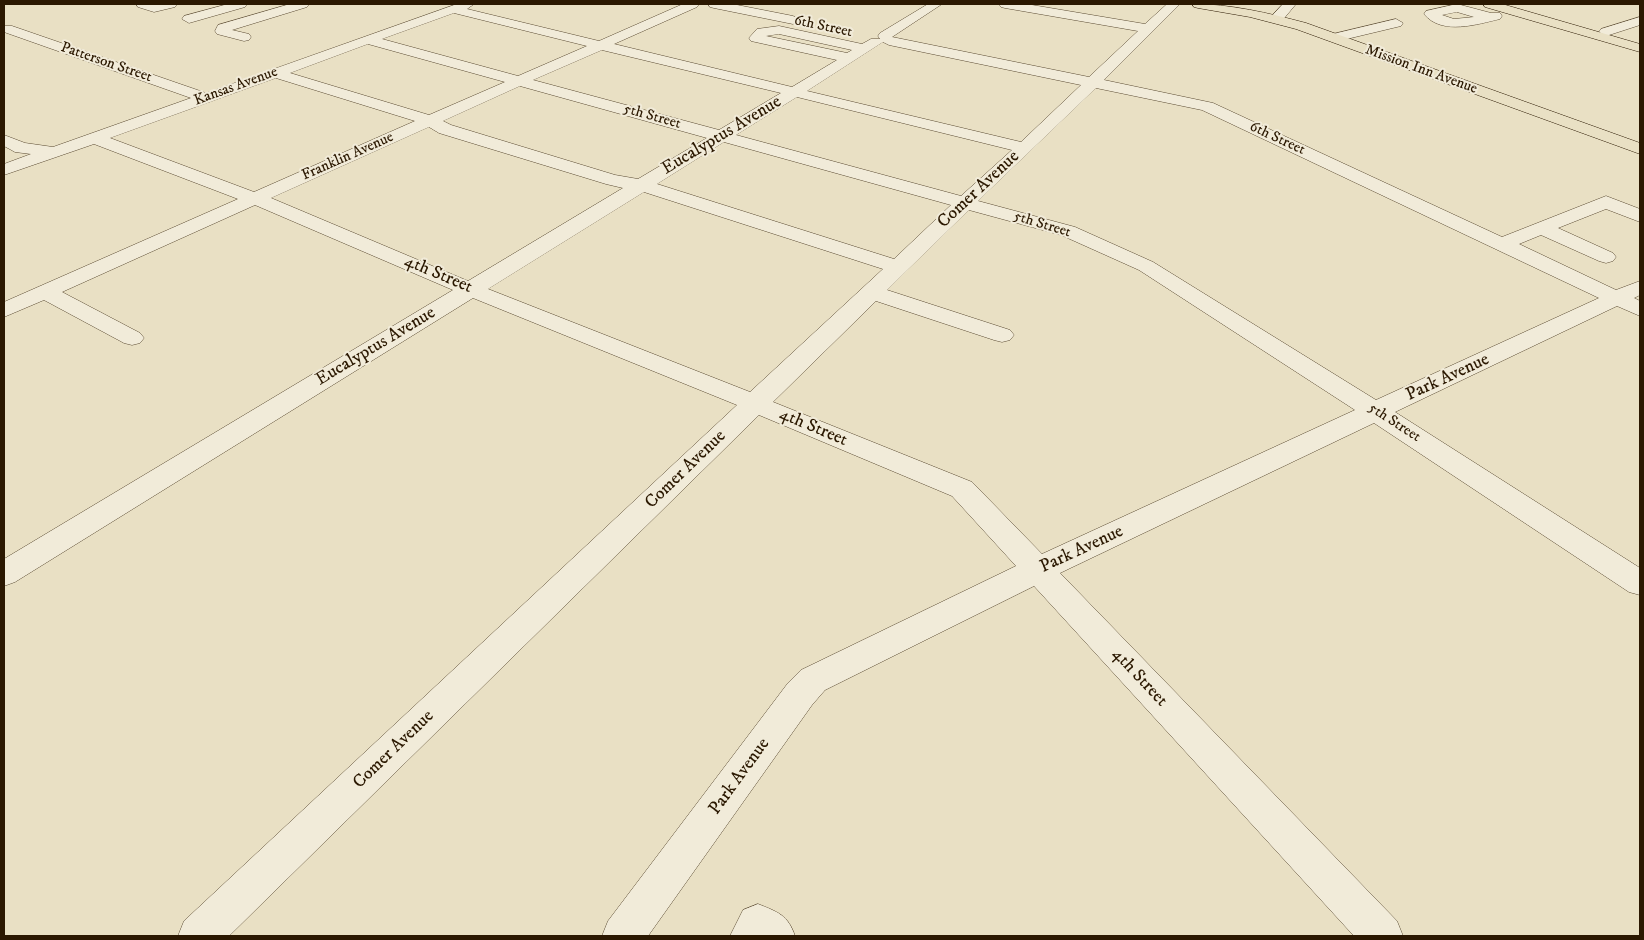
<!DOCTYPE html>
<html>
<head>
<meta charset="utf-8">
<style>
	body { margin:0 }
	#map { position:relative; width:1644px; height:940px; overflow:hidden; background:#e9e0c4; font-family:"IM FELL DW Pica",serif }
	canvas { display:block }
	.frame { position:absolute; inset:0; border:5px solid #2b1801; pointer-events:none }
</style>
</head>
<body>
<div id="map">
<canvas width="1644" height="940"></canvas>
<div class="frame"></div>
</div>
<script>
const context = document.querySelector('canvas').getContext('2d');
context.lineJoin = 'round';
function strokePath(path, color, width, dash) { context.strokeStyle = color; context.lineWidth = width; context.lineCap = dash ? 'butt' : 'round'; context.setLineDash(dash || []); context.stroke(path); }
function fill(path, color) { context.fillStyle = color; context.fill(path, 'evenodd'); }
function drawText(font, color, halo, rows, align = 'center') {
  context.font = font + ' "IM FELL DW Pica",serif'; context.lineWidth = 4; context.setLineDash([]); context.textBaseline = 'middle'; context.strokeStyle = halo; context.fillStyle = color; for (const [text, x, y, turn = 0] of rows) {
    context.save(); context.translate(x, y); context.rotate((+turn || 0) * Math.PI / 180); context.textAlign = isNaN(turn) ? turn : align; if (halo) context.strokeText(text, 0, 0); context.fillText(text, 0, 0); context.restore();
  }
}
const minor = new Path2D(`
	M136,4h41l-2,3 -21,5 -16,-5z
	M228,4h19l-2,3 -56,16 -7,-4 2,-3z
	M290,4h19l-2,3 -75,23 17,4 2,3 -2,3 -5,1 -27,-7 -2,-3 3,-6z
	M457,4h17l-7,5 132,32 84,-37h16l-2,3 -83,37 178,43 45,-27 -86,-19 -2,-3 8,-9 22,-3 83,18 9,-5h9l-2,-3 2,-3 48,-29h14l-50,33 197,40 49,-46 -133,-23 -4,-1 -2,-3h27l119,20 22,-20h13l-76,76 109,23 289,134 104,-41 34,13v13l-34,-13 -48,19 55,25 3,4 -3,4 -7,2 -7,-2 -58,-26 -22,9 97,46 24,-9v14l-6,3 6,3v15l-23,-10 -222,106 245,156v27l-11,-3 -255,-169 -314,150 337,348 6,15h-49l-320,-350 -209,104 -13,15 -164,231h-46l6,-15 180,-238 13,-13 215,-104 -64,-70 -193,-81 -530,521h-51l6,-15 553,-516 -264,-107 -458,284 -11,4v-27l449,-269 -198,-85 -193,87 78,41 4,5 -4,5 -8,2 -8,-2 -80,-43 -40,17v-15l234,-103 -144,-55 -90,31v-11l27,-10 -16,-2 -11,-6v-11l21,8 28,4 138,-49 -187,-66v-6h8l194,67zM454,13l133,33 -69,30 -136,-37zM779,34l73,16 -5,3 -81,-17zM883,42l6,3 192,40 -60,57 -214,-51zM368,44l137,38 -76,33 -139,-42zM602,50l179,43 -62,37 -186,-50zM276,78l139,43 -161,71 -144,-54zM520,86l187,52 -69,41 -23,-4 -164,-50 -8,-4zM1096,88l106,22 397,188 -223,102 -223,-138 -78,-35 -97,-26zM797,97l215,53 -51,46 -225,-61zM429,127l10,6 167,51 17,4 -155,93 -197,-83zM724,142l227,63 -57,54 -237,-75zM644,192l239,77 -133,123 -262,-103zM969,210l92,25 78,35 216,140 -313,144 -70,-72 -199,-80 103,-101 118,39 8,2 8,-2 4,-5 -4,-5 -123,-40z
	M708,4h24l61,12 7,4 -7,4 -79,-16 -4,-1z
	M1283,4h13l-15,18h-10l-2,-3z
	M1457,4l34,9h9l2,3 -2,3c-22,5 -58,17 -76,-5l2,-3zM1457,12l17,5 -20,2 -12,-4z
	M1640,17v8l-34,11 -7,-4 2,-3z
	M1396,19l7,4 -2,3 -67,16 -7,-4 2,-3z
	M758,904c20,8 30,11 37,32h-65l13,-26z`);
const major = new Path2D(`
	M1192,4c39,0 76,9 114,19l334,120v11l-344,-125 -46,-12 -52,-9 -4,-1z
	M1483,4h19l138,40v8l-155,-45z`);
strokePath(minor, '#5a4a32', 1);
strokePath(major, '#2b1801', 1);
fill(minor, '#f1ebd9');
fill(major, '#e9e0c4');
drawText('15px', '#2b1801', '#f1ebd9', [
	["6th Street",823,27,12],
	["Patterson Street",106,63,19],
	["Mission Inn Avenue",1421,70,20],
	["Kansas Avenue",236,87,-20],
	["5th Street",652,117,16],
	["6th Street",1277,139,25],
	["Franklin Avenue",348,157,-24],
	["5th Street",1042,225,17],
	["5th Street",1394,423,33]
]);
drawText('18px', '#2b1801', '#f1ebd9', [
	["Eucalyptus Avenue",722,136,-31],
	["Comer Avenue",979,190,-43],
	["4th Street",438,275,23],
	["Eucalyptus Avenue",376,347,-31],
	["Park Avenue",1448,378,-25],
	["4th Street",813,428,23],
	["Comer Avenue",686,470,-44],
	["Park Avenue",1082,550,-25],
	["4th Street",1139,678,47],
	["Comer Avenue",394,750,-44],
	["Park Avenue",740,777,-54]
]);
</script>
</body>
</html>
